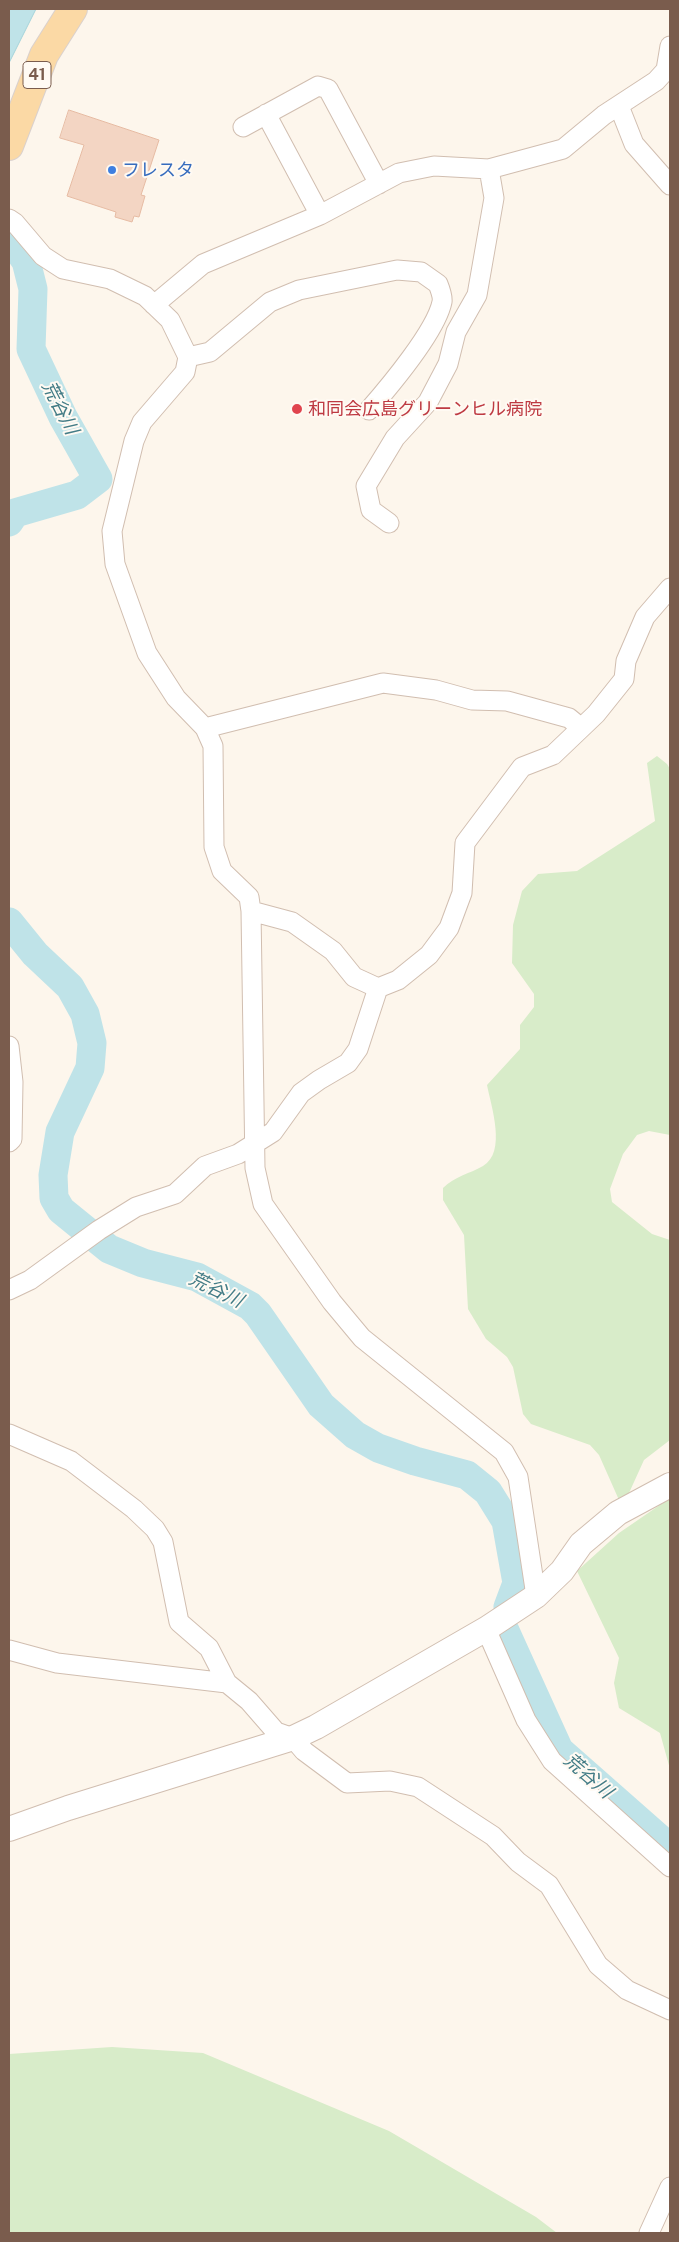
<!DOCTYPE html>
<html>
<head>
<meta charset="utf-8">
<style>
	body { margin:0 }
	#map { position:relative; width:679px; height:2242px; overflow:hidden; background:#fdf6ec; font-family:"Public Sans",sans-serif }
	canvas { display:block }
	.frame { position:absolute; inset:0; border:10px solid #7a5c4d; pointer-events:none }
</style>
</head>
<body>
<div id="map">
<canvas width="679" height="2242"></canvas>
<div class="frame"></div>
</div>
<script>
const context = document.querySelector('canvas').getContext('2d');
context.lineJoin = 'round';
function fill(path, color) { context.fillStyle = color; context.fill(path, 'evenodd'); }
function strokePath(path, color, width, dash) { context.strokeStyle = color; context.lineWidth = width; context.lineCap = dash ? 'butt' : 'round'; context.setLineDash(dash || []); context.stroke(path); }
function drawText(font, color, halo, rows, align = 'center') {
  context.font = font + ' "Public Sans","Noto Sans JP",sans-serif'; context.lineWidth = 4; context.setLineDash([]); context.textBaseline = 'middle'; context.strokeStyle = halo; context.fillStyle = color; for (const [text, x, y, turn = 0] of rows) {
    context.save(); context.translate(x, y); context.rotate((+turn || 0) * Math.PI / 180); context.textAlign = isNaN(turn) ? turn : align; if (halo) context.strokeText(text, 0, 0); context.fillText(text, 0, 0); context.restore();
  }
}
fill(new Path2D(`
	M657,756l10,8 3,5v366l-21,-4 -12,4 -14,19 -13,35 2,13 40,32 18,6v200l-26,20 -15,33 -10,7 -20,-45 -9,-10 -59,-21 -8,-10 -10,-47 -6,-10 -21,-18 -18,-30 -4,-74 -21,-35v-12c12,-12 26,-14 40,-22 24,-14 8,-60 4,-81l33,-36v-24l14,-18v-13l-22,-31 1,-38 9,-34 16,-17 39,-3 78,-50 -8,-58z
	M670,1498v271l-10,-36 -41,-25 -5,-25 5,-25 -42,-87 42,-38z
	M112,2047l91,6 186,78 147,86 21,16h-548v-179z`), '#d8ecc9');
const water = new Path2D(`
	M9,9h27l-27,54z`);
fill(water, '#bfe3e8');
strokePath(water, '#a5d3da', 1);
strokePath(new Path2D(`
	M9,237l17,24 7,28 -2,60 32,68 35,62 -21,16 -62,18 -6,9
	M9,922l26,32 35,33 15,27 7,29 -2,25 -30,64 -7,43 1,23 7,12 48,39 34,14 54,14 53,29 8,8 63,91 34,30 23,13 37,13 52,14 21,17 18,29 11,62 -9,24
	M505,1631l54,119 111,98`), '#bfe3e8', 29);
const building = new Path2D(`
	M69,110l90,30 -18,55 4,1 -6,21 -5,-1 -2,6 -17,-5 1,-5 -49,-16 17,-51 -24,-7z`);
fill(building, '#f3d5c3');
strokePath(building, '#e6bba3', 1);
const minor = new Path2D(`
	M619,106l15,38 36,41
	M266,114l54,101
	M243,127l75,-41 10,3 51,95
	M9,219l6,4 28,33 20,13 47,10 35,17 25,24 18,37 -3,15 -43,50 -8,19 -22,90 3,33 32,89 29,45 29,30 8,18 1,101 8,24 27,26 2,14 4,257 8,36 69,98 30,36 142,114 14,25 18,119
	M154,305l49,-41 117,-49 79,-42 35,-7 55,3 74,-20 41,-34 52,-34 10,-11 4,-24
	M188,357l22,-5 60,-50 29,-12 98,-20 24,2 17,12c2,5 5,13 4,18 -6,29 -53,85 -73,108
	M389,523l-18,-13 -5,-24 29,-48 33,-36 20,-38 8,-32 21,-37 17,-97 -5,-29
	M205,728l178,-45 53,7 36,10 35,1 62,17 11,9
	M251,911l41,11 41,29 21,26 24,11
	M9,1046l4,36 -1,57 -3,3
	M9,1290l21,-10 69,-50 37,-23 39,-13 30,-28 33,-12 35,-22 28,-39 18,-13 29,-17 10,-14 20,-61 20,-8 31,-25 20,-27 13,-35 3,-50 57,-76 31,-12 43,-41 28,-35 2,-18 19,-44 25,-29
	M9,1434l62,27 63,48 21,20 8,13 16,80 30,26 18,35
	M486,1629l40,91 26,41 118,106
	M9,1650l48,13 170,20 22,18 27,31 17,6 11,13 43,32 43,-2 28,6 75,49 25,26 31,23 49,80 29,25 43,20
	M649,2233l21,-46`);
const tertiary = new Path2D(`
	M9,1829l59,-21 225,-70 23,-11 170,-98 50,-33 26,-25 19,-27 37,-31 52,-28`);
const primary = new Path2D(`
	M9,146l35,-91 29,-46`);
strokePath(minor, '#d1beb0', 21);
strokePath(tertiary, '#d1beb0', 26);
strokePath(primary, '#dad1cd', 30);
strokePath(minor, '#fff', 19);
strokePath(tertiary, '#fff', 24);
strokePath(primary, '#fbd9a5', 28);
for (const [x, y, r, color] of [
	[112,170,5,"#3f7fe0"],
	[297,409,6,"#e0444e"]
]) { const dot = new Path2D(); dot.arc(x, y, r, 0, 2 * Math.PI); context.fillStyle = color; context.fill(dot); strokePath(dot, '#fffaf3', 2); }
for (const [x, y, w] of [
	[37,75,28]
]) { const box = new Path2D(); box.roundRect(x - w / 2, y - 13.5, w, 27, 4); context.fillStyle = '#fffaf3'; context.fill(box); strokePath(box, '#7a5c4d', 1); }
drawText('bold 16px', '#7a5c4d', null, [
	["41",37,75]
]);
drawText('18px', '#366cbe', '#fffaf3', [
	["フレスタ",122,170]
], 'left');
drawText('18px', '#be3a42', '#fffaf3', [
	["和同会広島グリーンヒル病院",308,409]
], 'left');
drawText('italic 19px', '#437c86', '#fffaf3', [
	["荒谷川",60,408,63],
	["荒谷川",216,1290,26],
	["荒谷川",588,1776,41]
]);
</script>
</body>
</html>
